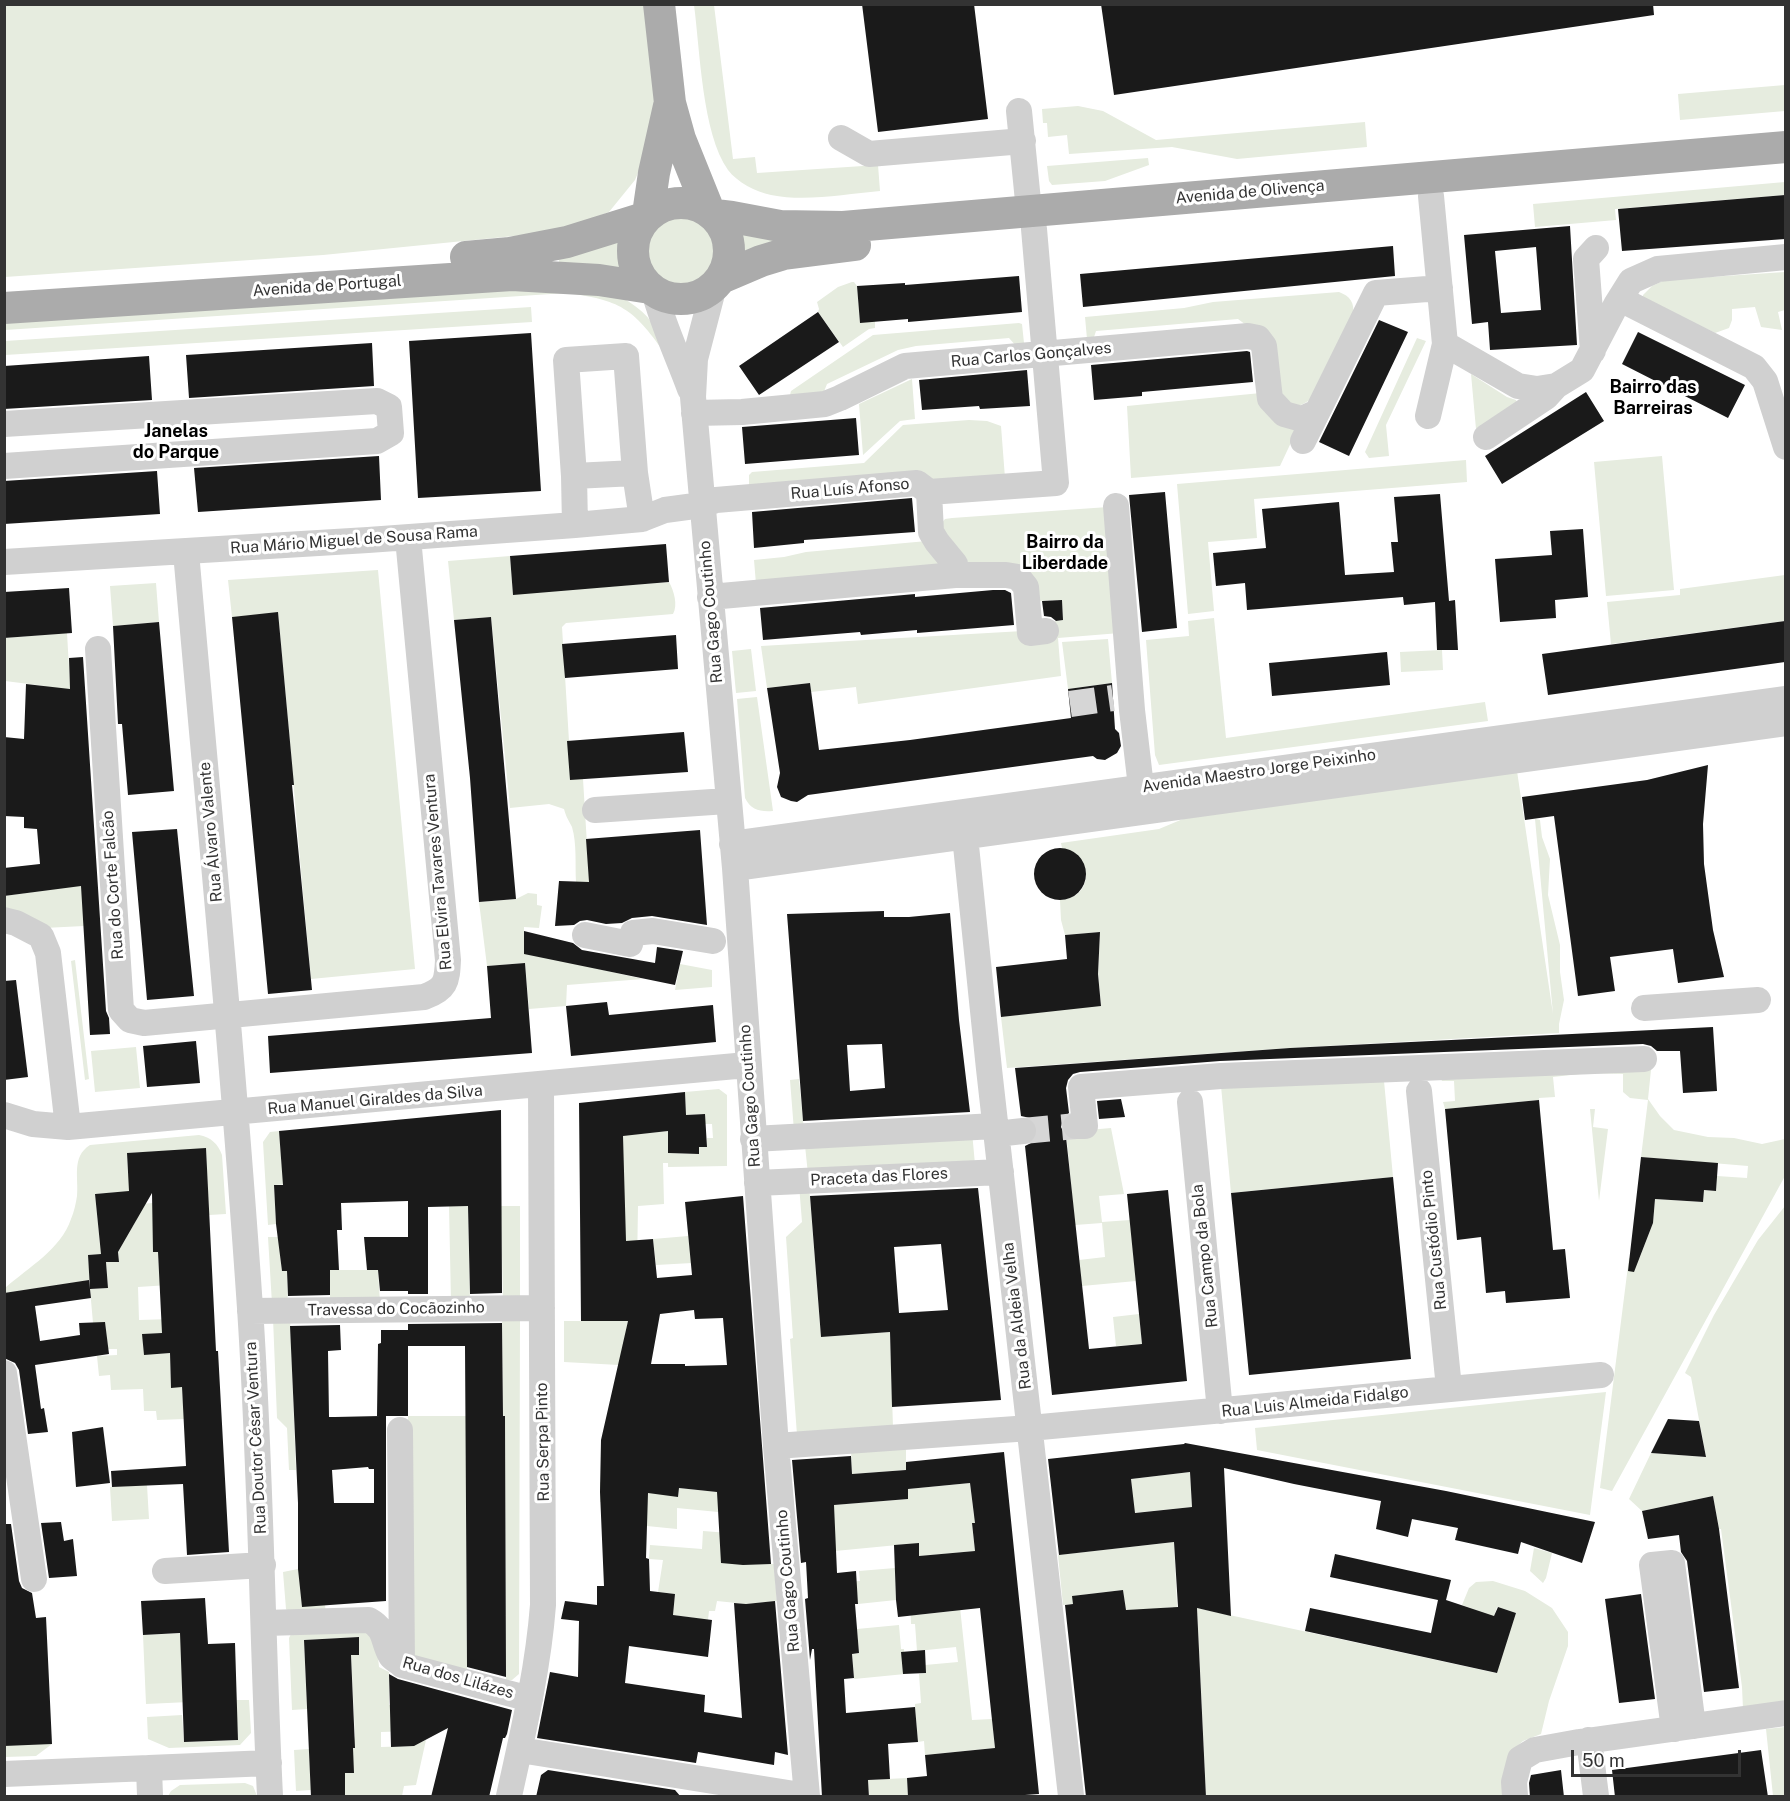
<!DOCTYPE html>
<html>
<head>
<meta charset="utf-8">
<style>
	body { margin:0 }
	#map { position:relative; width:1790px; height:1801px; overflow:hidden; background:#fff; font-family:"Public Sans",sans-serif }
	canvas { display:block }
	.frame { position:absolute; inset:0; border:6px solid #333; pointer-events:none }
	.scale { position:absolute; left:1571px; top:1750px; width:170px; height:27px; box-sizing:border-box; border:3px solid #333; border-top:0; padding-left:8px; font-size:18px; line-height:21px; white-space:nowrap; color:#333; -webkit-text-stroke:4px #fff; paint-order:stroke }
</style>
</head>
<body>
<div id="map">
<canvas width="1790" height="1801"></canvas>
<div class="frame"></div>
<div class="scale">50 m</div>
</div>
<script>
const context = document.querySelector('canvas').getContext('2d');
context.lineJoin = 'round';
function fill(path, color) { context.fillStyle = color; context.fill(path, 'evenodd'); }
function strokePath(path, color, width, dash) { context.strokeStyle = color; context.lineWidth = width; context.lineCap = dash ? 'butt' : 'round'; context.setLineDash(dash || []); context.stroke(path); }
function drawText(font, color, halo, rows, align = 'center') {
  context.font = font + ' "Public Sans",sans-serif'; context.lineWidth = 6; context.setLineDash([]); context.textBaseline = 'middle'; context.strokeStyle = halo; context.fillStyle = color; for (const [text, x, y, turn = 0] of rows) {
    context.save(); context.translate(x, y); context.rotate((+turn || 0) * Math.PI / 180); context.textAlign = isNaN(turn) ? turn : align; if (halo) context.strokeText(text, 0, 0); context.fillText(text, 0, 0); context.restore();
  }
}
fill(new Path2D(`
	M4,5h641l11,106 -6,33 -15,36 -26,32 -36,14 -29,7 -221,22 -318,22z
	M694,5h20l19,154 22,-2 2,16 121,-8 2,26c-35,3 -74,11 -109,4 -15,-3 -34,-13 -43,-25 -26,-37 -28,-120 -34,-165z
	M1785,85v26l-105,9 -2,-26z
	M1078,106l25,5 53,29 209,-18 2,25 -130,12 -65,-12 -103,7 -2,-19 -19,2 -1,-14h-4l-1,-14z
	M1148,158l1,7 -44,16 -53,4 -3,-4 -2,-15z
	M1785,182v13l-170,14 1,11 -81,7 -2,-23z
	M642 252a36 36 0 1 1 72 0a36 36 0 1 1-72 0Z
	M742,231l32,8v7l-32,13 -5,-6 -2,-15z
	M618,241l4,25 -3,5 -59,-6 -2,-8z
	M1785,272v38l-7,2 4,18 -21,-3 -6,-20 -23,2v11l-3,8 -14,5 -72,-35v-3l9,-9 13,-6z
	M852,282h2l3,4 3,36 15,-1v7l-6,1 -26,18 -25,-35 1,-3 -2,-7 21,-15z
	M485,284l138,14c27,17 31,24 41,54 -31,-44 -44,-52 -98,-59l-561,37v-14z
	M1339,292c11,4 16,11 14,23l-40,82c-10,9 -16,11 -29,5l-38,-77 -8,-6 -142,12 -3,9 -6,-1 -2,-22 99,-9 29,-6z
	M531,307l1,15 -527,33v-14z
	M1019,323l3,1 2,19 -2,2 -6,1 -7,-8 -93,8 -18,4 -71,34 -4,10 -34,5 2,-8 82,-56z
	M1417,338l9,3 -40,84 3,31 -20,2 -4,-6z
	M1471,374l36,23 9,3 1,3 -41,26z
	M912,379l3,40 -15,2 -37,34 -4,-51z
	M1261,393l3,18 30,19 1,4 -15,32 -149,12 -4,-72z
	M969,420l18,1 14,5 4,52 -256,7v-10l3,-3 112,-9 39,-38z
	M1662,456l12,134 -68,6 -12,-134z
	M1466,460l1,22 -213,17 3,39 -49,4 6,69 -26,3 -11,-130z
	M1108,507l12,126 -62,5 3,38 -203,28 -2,-17 -45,5 -1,-9 -43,5 -6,-42 262,-15 1,10 33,-3 -2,-17 8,-1 -1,-20 -24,1 -30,-38 -41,1 -22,-24 -4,-16 4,-5 7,-1z
	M927,541l13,18 -2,7 -182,18 -2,-24 30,-3 22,-5z
	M510,556l3,38 156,-12c5,9 9,23 4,32l-107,9 -4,4 7,114h-2l16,38 6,98 72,27 -85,-22c-1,-18 1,-38 -4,-55 -3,-6 -6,-10 -8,-18l-15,-5 -39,4 -19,-191 -37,3 -6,-59z
	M378,570l37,399 -104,10c-12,-122 -21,-244 -33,-366l-46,4 -4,-37z
	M1785,575v46l-174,23 -4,-42 73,-7v-6z
	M156,583l3,39 -46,4 -3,-40z
	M1214,618l12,120 259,-36 3,19 -329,44 -4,-10 -9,-115 43,-4 -1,-15z
	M67,633l17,293 -40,2 -39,-16 -1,-16 36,-5 5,-205 -40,-5v-43z
	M1108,639l4,44 -44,6 -6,-47z
	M751,649l5,42 -20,2 -4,-42z
	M1442,650l1,20 -42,2 -1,-20z
	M757,697l16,114c-13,1 -22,-1 -28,-13l-8,-99z
	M1517,771l36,243 -18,-195 5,1 2,17 8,22 -2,36 12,50v27l4,28 -5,24v9l-269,15 -283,20 -6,-51 100,-12 -3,-31 2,-42 -35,3 -4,-15 -1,-20c34,-2 35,-44 2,-52l-1,-5 98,-14 31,-13z
	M528,893l9,1v11l5,1 -3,22 -15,-1v18l66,22 53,12 -76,6 -1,21 -37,3 -4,-46 -38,3 -8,-64 37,-3z
	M75,960l14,119 -4,1 -14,-119z
	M680,964l32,6v17l-37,3z
	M136,1047l4,41 -45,4 -4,-41z
	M1651,1070l-3,29 12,17 14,14 34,7 26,1 28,6 23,-5v37l-173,315 -12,-3 29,-230 10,1 14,-36 2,-24 47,3 2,-12 12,1 1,-15 30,2 1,-12 -107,-9 7,-57 -18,-2 -7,-6v-18l-34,-1 -36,4 2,20 -16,1v2l-94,9 -2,-7 12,-1 -1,-20h-12l-1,-2z
	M799,1079l5,51 167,-9 5,54 -167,10 12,152 69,-5 3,96 -96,7 -7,-96 3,-1 -7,-101 16,-15 -3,-37 10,-1 -5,-48 -10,-5 -4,-51z
	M1384,1081l9,96 -162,16 -10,-107z
	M719,1089l8,6v71l-59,1v-4h-5l1,41 -26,2 -1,60 -20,1 -1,-131 52,-5v22l31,1v-7h8v-9h6l-1,-14h-7v-10l-19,1 -1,-23z
	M1590,1109h5l-2,18 15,2 -9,72z
	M1111,1128l13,66 -25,2 3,26 28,-2 6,61 -54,5 -3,-26 26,-3 -3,-34 -27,2 -9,-93z
	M279,1131l3,36 23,5v11l-31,2 2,39 -8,1 -5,-83 7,-10z
	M199,1135c12,2 19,9 23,20l4,59 -17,1 -3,-66 -79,4 1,22 36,-1 -11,78h5l1,19 10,14 -31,2 1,33 32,-1v14l-28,1 1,20 26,-1 1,34h11l2,32 -27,1 -1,-9h-12l-1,-22 -32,1 -1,-15 -11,1 -2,-20 20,-1v-6h-9l-3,-26h-12l-3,-34 18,-1 -2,-26h13l-1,-10 19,-33v-15l17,-1 -1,-17 -16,7 -15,-1 -27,2 5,50 11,4 -6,6 -17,1 2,25 -85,13v-5c24,-21 56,-39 66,-69 3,-7 5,-16 6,-23 2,-18 -6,-39 13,-51z
	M449,1206h19l2,96h-19z
	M501,1206h19v94l-17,1z
	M1785,1206v498l-42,5 -1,-22 -21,-158h-2l-6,-33 -71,15 -13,-12 22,-46 55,4 -15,-80 -6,-4 29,-58 44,-75z
	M688,1236l4,27 -36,2 -3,-26z
	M268,1237h18l-6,17 2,17h5l1,33h-16z
	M330,1270h48l2,33h-50z
	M1139,1314l3,30 -26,2 -3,-29z
	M502,1315l18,1 -1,358 -7,6h-6l-1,-264h-2z
	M290,1317l6,153h-7l-2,-42 -10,-10 -4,-100z
	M564,1321h64l-9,44 -55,-3z
	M1606,1392l-16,123 -333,-65 -2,-22z
	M408,1416h58l1,262 -58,-17z
	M906,1448v22l-54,4 -1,-23z
	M1190,1472l2,35 -108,11 48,-29 -1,-10z
	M600,1482l63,5 15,10 1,-9 40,4 -1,20 -41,-4v21l-30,-3v-20l-47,-4z
	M970,1483l4,33 10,6 -12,2 3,27 -66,6 -1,-13 -73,7 -2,-46 75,-6v-10z
	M147,1485l2,34 -37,2 -2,-34z
	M703,1531l26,2 2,31h43l3,37 -31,3 -29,-3 -2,10h-6l-1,9 -35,-5 2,-21 -17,-2 5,-32 -14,-1 1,-14 52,4z
	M1174,1542l4,84h-4l-1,-19 -47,5 -3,-22 -50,6v8l-10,1 -5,-50z
	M1534,1548l18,5 -6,25 -3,5 -13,-12z
	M895,1568l1,32 -38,4 -1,-11 -11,1 -1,-12 15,-1 -1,-10z
	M298,1569l27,36 1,9 -37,-1 -3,-4 -3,-37z
	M1493,1581l32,10 27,17 16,24v14l-19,55 -8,33 -18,7 -8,7 -11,48h-298l-9,-188 299,65 20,-60 -19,-6 -17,52 -2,-48 -16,-6 7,-17 7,-6z
	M959,1598l13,122 20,-1 3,29 -70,7 -1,-14 -6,1 -3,-35v-3l6,-1 -2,-29 7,-1 -1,-8 33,-3 -2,-15 -39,4 -2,-27h-4l-1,-25 6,16 37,-4z
	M899,1625l2,24h3l1,25 -51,5 -2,-25 7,-1 -2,-24z
	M367,1629l9,8 3,30 10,5v33l25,-1 -3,27 -30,1v15l32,-1 13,-6 -10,45 -12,1 -2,10h-57l-1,-23 11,-37 -4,-81h8v-18l-55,3 3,69 -15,1 -3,-72 2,-4z
	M185,1633l4,69 -43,2 -3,-69z
	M236,1700h13l2,33 -11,12 -71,3 -21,-9 -1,-22 35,-2 2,27 54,-2z
	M1785,1727v69h-12l-7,-67z
	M5,1743l47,1 -16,12 -31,1z
	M309,1749l2,41 -15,1 -2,-41z
	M907,1778l1,18h-39l-1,-16z
	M245,1783l8,3 4,10h-89l3,-5 9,-6z`), '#e6ecdf');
fill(new Path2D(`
	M862,4h112l14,115 -110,13z
	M1101,4h552l1,11 -540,80z
	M1785,195v44l-163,12 -4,-42z
	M1570,226l7,119 -87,5 -2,-28 -16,2 -8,-89zM1536,247l5,63 -40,3 -6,-62z
	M1393,246l2,30 -312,31 -3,-33z
	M1019,276l3,36 -114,10v-3l-48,4 -3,-37 48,-3v2z
	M818,312l21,30 -80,53 -20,-29z
	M1379,320l29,12 -59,124 -30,-14z
	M1638,332l107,53 -17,33 -106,-54z
	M531,333l10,158 -123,7 -9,-157z
	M372,343l2,43 -185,12 -3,-43z
	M1247,351l3,1 3,30 -111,10v4l-48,4 -3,-35z
	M149,356l3,44 -148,9v-43z
	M1027,370l3,36 -50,3 -1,-3 -57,4 -3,-30z
	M1586,392l18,29 -102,63 -17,-28z
	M856,418l3,37 -114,9 -3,-37z
	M379,456l2,44 -183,12 -4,-44z
	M157,471l3,43 -156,10v-43z
	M1165,492l12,136 -35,4 -13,-137z
	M1440,494l9,107 6,-1 3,50h-21l-2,-48 -31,3 -1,-8 -156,13 -2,-27 -29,3 -3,-33 53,-5 -4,-39 77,-7 6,73 49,-3 -3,-30h7l-4,-45z
	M912,498l3,34 -111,8v3l-50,5 -2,-36z
	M1583,529l5,68 -33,3 1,18 -56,4 -5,-63 57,-4 -2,-24z
	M666,544l3,38 -156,13 -3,-39z
	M69,588l3,45 -68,5v-46z
	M993,590h12l6,3 3,32 -97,8v-3l-56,5 -1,-3 -97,8 -3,-32 155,-14v3z
	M1062,600l1,20 -7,1 -5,-4 -7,-1 -2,-15z
	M278,612l16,173h-2l20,205 -44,4 -36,-377z
	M491,617l25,282 -37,3 -9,-124 -16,-158z
	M1785,621v41l-237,33 -6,-41z
	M159,622l15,169 -46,4 -6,-71h-4l-5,-98z
	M676,635l2,34 -113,9 -3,-34z
	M1387,652l3,33 -118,11 -3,-33z
	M83,657l23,354 3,7 1,16 -20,1 -9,-149 -77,10v-28l36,-4 -3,-35 -13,-1v-11l-20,-1v-79l20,2 2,-55 44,5 -1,-31z
	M810,683l9,67 91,-10 161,-22 -3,-29 44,-6 3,46 4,4 2,13 -4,7 -12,7 -8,-1 -4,-3 -285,39 -11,7 -6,-1 -10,-4 -4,-10 3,-14 -13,-85z
	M684,732l4,40 -118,8 -3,-39z
	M1708,765l-5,59 1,40 9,66 11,47 -46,6 -5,-34 -63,8 5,34 -37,5 -24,-180 -29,4 -3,-23 125,-17z
	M177,829l17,167 -47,4 -15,-168z
	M700,830l7,95 -55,-9 -20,2 -10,5 -16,1 -19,-4 -7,1 -6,4 -19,1 4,-45 30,1 -3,-43z
	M1034 874a26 26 0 1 1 52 0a26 26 0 1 1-52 0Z
	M884,911v6h25l41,-4 9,107 11,92 -167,9 -16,-207zM882,1044l3,44 -35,3 -3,-46z
	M524,931l49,12 9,7 73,13 2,-16 26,4 -8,34 -151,-31z
	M1100,932l-2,42 3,32 -100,11 -5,-50 71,-8 -2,-24z
	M525,963l7,90 -262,20 -2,-37 223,-18 -4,-52z
	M16,980l12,97 -24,3v-99z
	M607,1002l2,13 104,-10 3,37 -145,14 -5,-50z
	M1713,1027l4,64 -34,2 -3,-42h-23l-6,-5 -8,-2 -423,17 -140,11 -7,2 -5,6 -2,8 3,25 -6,6 -2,8 5,10 23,212 53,-5 -15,-150 41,-4 19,191 -135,14 -27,-249 6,-3 5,-5 2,-9 -3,-7 -5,-4 -9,-2 -6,-48 275,-20z
	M196,1041l4,42 -53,4 -4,-41z
	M685,1092l1,23 19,-1 2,33h-8v7l-31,-1v-22l-45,5 3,105 27,-2 4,39 35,-3 -7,-73 58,-6 28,368 -28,1 -22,-2 -4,-71 -38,-4 -1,9 -30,-4 -2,65 3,1 1,32 25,3 -2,21 39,5 -4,37 -79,-11 -4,37 80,12 -1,17 38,6 -8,-115 12,1 29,-3 13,154 -13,-3 -1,13 -76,-13 -2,11 -159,-25 13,-66 28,5 1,-56 -18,-2 4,-18 32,4v-19h7l-4,-94 1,-52 27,-119h-47l-2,-218zM694,1310l1,9 28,-1 4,47 -42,1v-2h-34l9,-50z
	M1121,1099l4,18 -26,2 -2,-18z
	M1539,1100l14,150 12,-1 5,49 -64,5 -1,-12 -19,2 -5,-56 -24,3 -12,-131z
	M501,1110l1,183 -32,1 -2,-88 -40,1v87h-20v-3h-28l-2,-21h-11l-3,-33h44v-36l-67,2 1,27h-5l2,40h-9v25l-42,1 -1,-25h-5l-6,-47 -2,-39h9l-4,-54z
	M206,1148l10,203h2l11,201 -42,3 -4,-71 -71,3 -1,-16 75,-5 -4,-79 -11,1 -1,-35 -26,2 -2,-21 20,-1 -4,-81h-5l-1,-59 -34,59 1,10h-13l2,26 -18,1 -2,-34 13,-1 -6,-60 34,-3 -2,-38z
	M1641,1157l77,6 -2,28 -12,-1 -1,12 -48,-3 -2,24 -19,49 -6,-1z
	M1393,1177l18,182 -162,16 -18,-182z
	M978,1188l23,212 -109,7 -2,-75 -69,5 -11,-141zM941,1244l7,66 -49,3 -5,-66z
	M89,1280l2,18 -56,8 5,35 40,-6 -1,-12 26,-1 4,32 -74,11 6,44 3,-1 4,24 -20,2 -9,-64 -4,-7 -11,-5v-65z
	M502,1323l1,93h2l1,261 -39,-10 -2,-321h-57v70h-22v185l-84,6 -4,-38v-66l-8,-177 50,-1 1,25 -13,1 1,66h6l45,-1h-3l1,-72 3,-1v-13h27v-6zM368,1467l1,2h5v34h-40l-2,-33z
	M1668,1419l31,2 7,36 -55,-4z
	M103,1427l7,56 -34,4 -4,-55z
	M1185,1443l261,48 149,31 -13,41 -61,-21 -3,12 -63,-14 3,-12 -46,-9 -4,18 -32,-8 5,-28 -87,-17 -70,-16 7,148 -34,-8 9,189h-120l-21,-192 8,-1 -1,-8 51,-6 3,20 52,-3 -4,-65 -115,13 -11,-96 136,-15zM1190,1472l2,35 -57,6 -4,-34z
	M1004,1452l35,342 -42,3h-89l-1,-19 20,-2 -2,-21 70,-7 -15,-140 -82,9 -2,-17 -2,-55 25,-2v13l56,-5 -3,-28h3l-5,-40 -62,6v10l-74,6 3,68 19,-2 2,33h-3l4,49 -7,1 2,24 -10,1 2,34 69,-6 3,35 -30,2 2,35 -22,1 1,17h-47l-8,-148h-2l-2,11 -5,-61 3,-1 -2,-36 -5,1 -9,-103 59,-4 1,18 54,-4v-8z
	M1713,1496l6,33 20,159 -35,4 -17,-131 -6,-9 -2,-17 -31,4 -6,-28z
	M61,1522l3,19 9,-2 4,37 -28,2 -8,-55z
	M4,1524h7l8,57 3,7 10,5 4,25 10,-1 6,127 -48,2z
	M1335,1554l116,26 -5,20 48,16 4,-9 18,6 -19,60 -192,-42 5,-23 121,25 7,-33 -108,-23z
	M1641,1594l14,105 -36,4 -14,-104z
	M205,1598l3,46 27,-1 3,97 -54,2 -4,-109 -37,2 -2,-34z
	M359,1637v18h-8l4,93h-2l1,25h-9v24h-34l-7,-157z
	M925,1650l1,23 -23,1 -2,-22z
	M389,1674l9,5 114,31 -5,24 -2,4h-2l-14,59h-58l17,-69 -34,18 -23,1z
	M1761,1750l7,47h-153l-3,-27z
	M548,1770l127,20 6,7h-145l5,-22z
	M1561,1770l3,27h-34l-1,-14 2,-8z`), '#1a1a1a');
strokePath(new Path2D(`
	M1070,704l43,-6
	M1023,1131l53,-5`), '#d6d6d6', 26, [26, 13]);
strokePath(new Path2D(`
	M1019,111l10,100
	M841,138l28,16 154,-13
	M1431,196l14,148 73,42 19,3 19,-3 26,-16 34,-65 15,-24 27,-12 128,-12
	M714,286l-19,73 -2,38 42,471 41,578 31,350
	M654,291c9,34 24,65 36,98
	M1620,299l134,68 11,14 21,66
	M1593,351l-7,-92 10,-11
	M694,413l48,-1 83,-8 15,-6 65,-32 343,-30 10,2 6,8 6,53 14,15 18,5 15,-7
	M1428,416l17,-72
	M4,424l373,-23 12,6 2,26 -14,8 -373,25
	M1486,437l60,-40 10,-11
	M1303,441l73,-148 64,-5
	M574,476l61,-3
	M929,492l2,40 6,10 18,22v11
	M1116,506l16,204 9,77
	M575,525l-1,-49 -8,-116 60,-4 9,117 7,46
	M186,552c22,252 47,504 64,756 11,163 12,326 20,488
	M4,562l364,-22 207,-15 67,-6 23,-9 37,-5 14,-5 201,-17 12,9 127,-9 -22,-254
	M710,597l245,-22h51l12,2 8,10 4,46 16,-2
	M98,649l23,361 9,10 14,3 280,-26c22,-8 23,-15 24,-37l-40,-422
	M595,810l132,-9
	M965,836l24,233 82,727
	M732,844l1054,-145
	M735,868l1051,-145
	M4,920l12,3 25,13 7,17 20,174
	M585,935l45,9 3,-11 20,-2 60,10
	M1644,1008l114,-8
	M1419,1091l30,297
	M1190,1102l30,309
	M4,1115l29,9 35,3 679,-62
	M1076,1126h9l-4,-39 140,-11 423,-17
	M996,1134l27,-3
	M753,1139l242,-13
	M757,1183l244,-11
	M250,1311l292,-3
	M4,1373l30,206
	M400,1430l2,235
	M776,1446l254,-18 571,-53
	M165,1571l98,-6
	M265,1623l104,-3c18,10 13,21 22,36 2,3 8,6 11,9l128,34
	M1674,1729l-22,-164 20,-2 21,163
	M1589,1740l7,56
	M520,1750l287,46
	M4,1774l145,-6
	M150,1796l-1,-28 120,-5
	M509,1796c14,-63 29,-126 34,-191l-2,-521
	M1515,1796l-1,-14 6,-23 15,-9 44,-8 207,-29`), '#d0d0d0', 26);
strokePath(new Path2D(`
	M659,4l11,99 10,36 29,72
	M633 251a48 48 0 1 1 96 0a48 48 0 1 1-96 0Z
	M648,214l6,-41 15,-67
	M715,215l17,2 48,9 63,1 943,-80
	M466,257l44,-4 57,-11 77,-24
	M721,278l40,-17 23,-7 71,-9
	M4,308l508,-33 87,5 51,8`), '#ababab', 32);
drawText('16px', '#333', '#fff', [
	["Avenida de Olivença",1250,192,-5],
	["Avenida de Portugal",327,286,-4],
	["Rua Carlos Gonçalves",1031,355,-5],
	["Rua Luís Afonso",850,489,-5],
	["Rua Mário Miguel de Sousa Rama",354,540,-4],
	["Rua Gago Coutinho",711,612,-95],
	["Avenida Maestro Jorge Peixinho",1259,771,-8],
	["Rua Álvaro Valente",211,832,-95],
	["Rua Elvira Tavares Ventura",438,872,-95],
	["Rua do Corte Falcão",113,885,-94],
	["Rua Gago Coutinho",750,1096,-94],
	["Rua Manuel Giraldes da Silva",375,1100,-5],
	["Praceta das Flores",879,1177,-3],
	["Rua Custódio Pinto",1434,1240,-96],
	["Rua Campo da Bola",1205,1256,-96],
	["Travessa do Cocãozinho",396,1309,-1],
	["Rua da Aldeia Velha",1017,1316,-97],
	["Rua Luis Almeida Fidalgo",1315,1402,-6],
	["Rua Doutor César Ventura",256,1438,-93],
	["Rua Serpa Pinto",543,1442,-91],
	["Rua Gago Coutinho",788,1581,-95],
	["Rua dos Lilázes",458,1678,16]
]);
drawText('bold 18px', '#000', '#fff', [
	["Bairro das",1653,387],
	["Barreiras",1653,408],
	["Janelas",176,431],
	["do Parque",176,452],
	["Bairro da",1065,542],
	["Liberdade",1065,563]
]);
</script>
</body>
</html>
